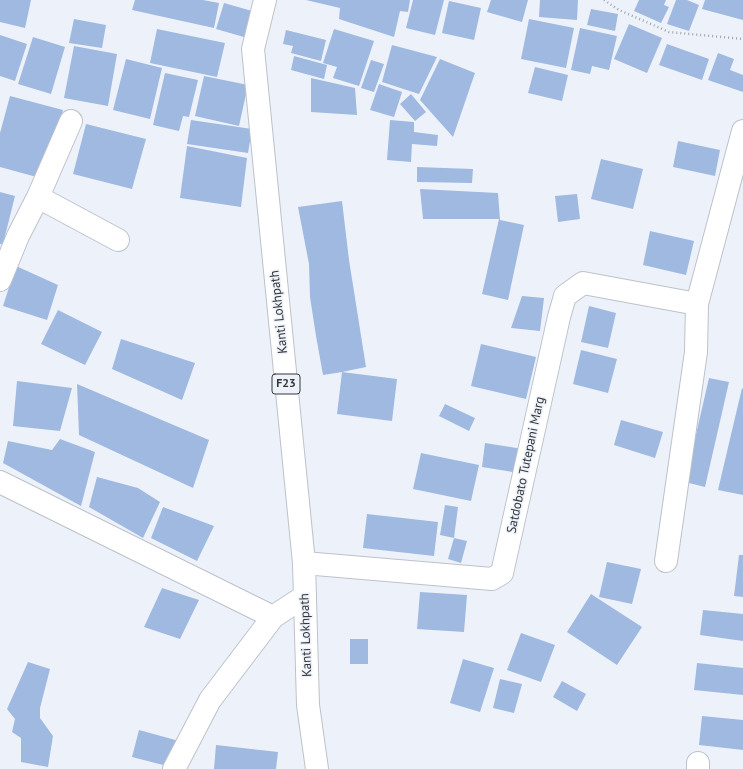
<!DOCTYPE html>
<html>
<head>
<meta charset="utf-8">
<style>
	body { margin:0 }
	canvas { display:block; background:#edf2fa }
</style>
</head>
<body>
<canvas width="743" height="769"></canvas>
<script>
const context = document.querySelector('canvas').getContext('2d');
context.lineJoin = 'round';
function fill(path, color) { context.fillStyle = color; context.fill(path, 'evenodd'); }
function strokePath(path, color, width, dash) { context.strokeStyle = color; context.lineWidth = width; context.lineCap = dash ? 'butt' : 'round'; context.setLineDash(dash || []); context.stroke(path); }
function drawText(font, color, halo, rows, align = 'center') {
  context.font = font + ' "PT Sans",sans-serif'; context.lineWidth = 3; context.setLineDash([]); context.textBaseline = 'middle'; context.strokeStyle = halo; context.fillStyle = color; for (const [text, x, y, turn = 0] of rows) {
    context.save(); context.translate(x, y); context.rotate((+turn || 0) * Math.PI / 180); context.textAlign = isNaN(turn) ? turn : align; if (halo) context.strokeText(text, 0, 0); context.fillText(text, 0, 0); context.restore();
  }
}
fill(new Path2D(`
	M0,0h31l-6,28 -25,-6z
	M135,0h68l16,3 -5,25 -82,-18z
	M306,0h104l-2,12 -8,-1 -6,26 -55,-18 1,-11z
	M413,0h31l-9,35 -29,-7z
	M491,0h37l-6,22 -35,-10z
	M540,0h38l-1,20 -38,-3z
	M639,0h27l-2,5 5,2 -8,16 -27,-12z
	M676,0h11l12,5 -10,26 -22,-7z
	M705,0h38v20l-41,-11z
	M449,1l32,7 -7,32 -32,-7z
	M224,3l28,8 -8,26 -28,-8z
	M591,9l27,5 -3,17 -28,-6z
	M74,19l32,6 -4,23 -33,-5z
	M529,19l45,9 -8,40 -45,-9z
	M629,24l33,14 -15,35 -33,-14z
	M580,28l37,8 -8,34 -17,-4 -2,8 -19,-4z
	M157,29l68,14 -8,34 -67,-14z
	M334,29l40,12 -15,45 -26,-8 4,-11 -14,-4z
	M286,30l40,10 -5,21 -30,-8 2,-7 -10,-2z
	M0,35l27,9 -12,37 -15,-5z
	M33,37l32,10 -14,47 -33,-10z
	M667,44l42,15 -7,21 -43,-15z
	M392,45l45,12 -18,37 -37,-12z
	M74,46l43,8 -9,52 -44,-8z
	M718,53l16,6 -4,11 13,5v17l-35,-12z
	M294,56l33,9 -3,14 -33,-9z
	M126,59l36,9 -12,51 -37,-9z
	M440,59l35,14 -22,64 -33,-37z
	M371,60l13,4 -10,28 -13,-4z
	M535,67l33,8 -6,26 -34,-8z
	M165,73l33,7 -9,37 -6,-1 -4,15 -26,-6z
	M204,76l44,9 -9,41 -44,-10z
	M311,78l44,10 2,27 -46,-3z
	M379,84l23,8 -8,25 -24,-7z
	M411,94l15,18 -11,9 -15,-17z
	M10,96l53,14 -19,69 -44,-12v-34z
	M191,120l61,9 -4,24 -61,-9z
	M390,120l24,2v10l24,3 -1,11 -25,-2 -1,18 -24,-2z
	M86,124l60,15 -14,50 -59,-15z
	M678,141l42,9 -5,26 -42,-9z
	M187,146l60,12 -6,49 -61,-9z
	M601,159l42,10 -10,40 -42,-10z
	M417,167l56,2 -1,14 -55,-1z
	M420,189l78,4 2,27 24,5 -16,75 -26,-6 17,-75h-76z
	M0,192l15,4 -12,48h-3z
	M577,194l3,25 -22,3 -3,-26z
	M342,201l7,59 17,107 -24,5 55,7 -5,42 -55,-7 5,-42 -19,3 -7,-39 -6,-39 -1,-33 -11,-57z
	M650,231l44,10 -8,34 -43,-10z
	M16,266l42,19 -11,35 -44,-14z
	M522,296l22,2 -4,33 -29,-3z
	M589,306l27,7 -8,35 -27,-6z
	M58,310l44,22 -17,33 -44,-21z
	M121,339l74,24 -13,37 -70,-31z
	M481,344l55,13 -10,42 -55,-13z
	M581,350l36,9 -9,34 -35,-9z
	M709,378l20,4 -24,105 -20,-5z
	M17,381l55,7 -12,43 -47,-5z
	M77,384l132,56 -16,48 -114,-53z
	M742,388l1,1v106l-25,-5z
	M445,404l30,14 -6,13 -30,-15z
	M621,420l42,12 -8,26 -41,-13z
	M60,439l35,13 -14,54 -78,-43 5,-22 44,9z
	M485,443l38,6 -4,24 -37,-6z
	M421,453l58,12 -8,36 -58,-12z
	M97,477l41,11 22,14 -17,36 -54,-31z
	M445,505l13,2 -4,31 13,3 -6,22 -13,-4 6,-21 -14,-3z
	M163,507l51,19 -17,35 -46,-23z
	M367,514l71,8 -4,34 -71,-8z
	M739,555h4v42l-9,-1z
	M607,562l34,7 -9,35 -33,-7z
	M162,588l37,12 -19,39 -36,-12z
	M420,592l47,3 -3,37 -47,-3z
	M591,594l51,33 -25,38 -50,-33z
	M703,610l40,4v27l-43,-6z
	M521,633l34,12 -14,37 -34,-12z
	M350,639h18v25h-18z
	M463,659l31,9 -14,44 -30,-9z
	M28,662l22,7 -10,39v10l13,18 -5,31 -27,-5v-24l-9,-6 3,-13 -8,-10z
	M697,663l46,5v27l-49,-5z
	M500,679l22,5 -8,29 -21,-5z
	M562,681l24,13 -9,17 -24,-14z
	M702,716l41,4v30l-44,-5z
	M139,730l40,11 -8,26 -39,-10z
	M216,745l62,7 -2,17h-62z`), '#9fb9e1');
const minor = new Path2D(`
	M38,197l33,-76
	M0,280l18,-44 20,-39 80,43
	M0,482l273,135
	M666,561l30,-209 1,-48 46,-173
	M304,563l188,16 10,-6 57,-256 6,-21 18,-13 114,21
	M174,769l36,-69 63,-83 32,-21
	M698,769v-6`);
const major = new Path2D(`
	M265,0l-12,49 51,514 4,142 9,64`);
strokePath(minor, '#bdc2ca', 24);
strokePath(major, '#bdc2ca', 24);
strokePath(new Path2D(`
	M604,0l15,10 50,22 74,7`), '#a1a5ab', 2.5, [1, 3]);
strokePath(minor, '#fff', 22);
strokePath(major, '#fff', 22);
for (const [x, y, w] of [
	[286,384,28]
]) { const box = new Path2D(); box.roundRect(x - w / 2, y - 10, w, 20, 3); context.fillStyle = '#edf2fa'; context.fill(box); strokePath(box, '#343639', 1); }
drawText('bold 12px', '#343639', null, [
	["F23",286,384]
]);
drawText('13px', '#343639', '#edf2fa', [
	["Kanti Lokhpath",279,312,-96],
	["Satdobato Tutepani Marg",526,465,-78],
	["Kanti Lokhpath",306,635,-92]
]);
</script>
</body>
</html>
